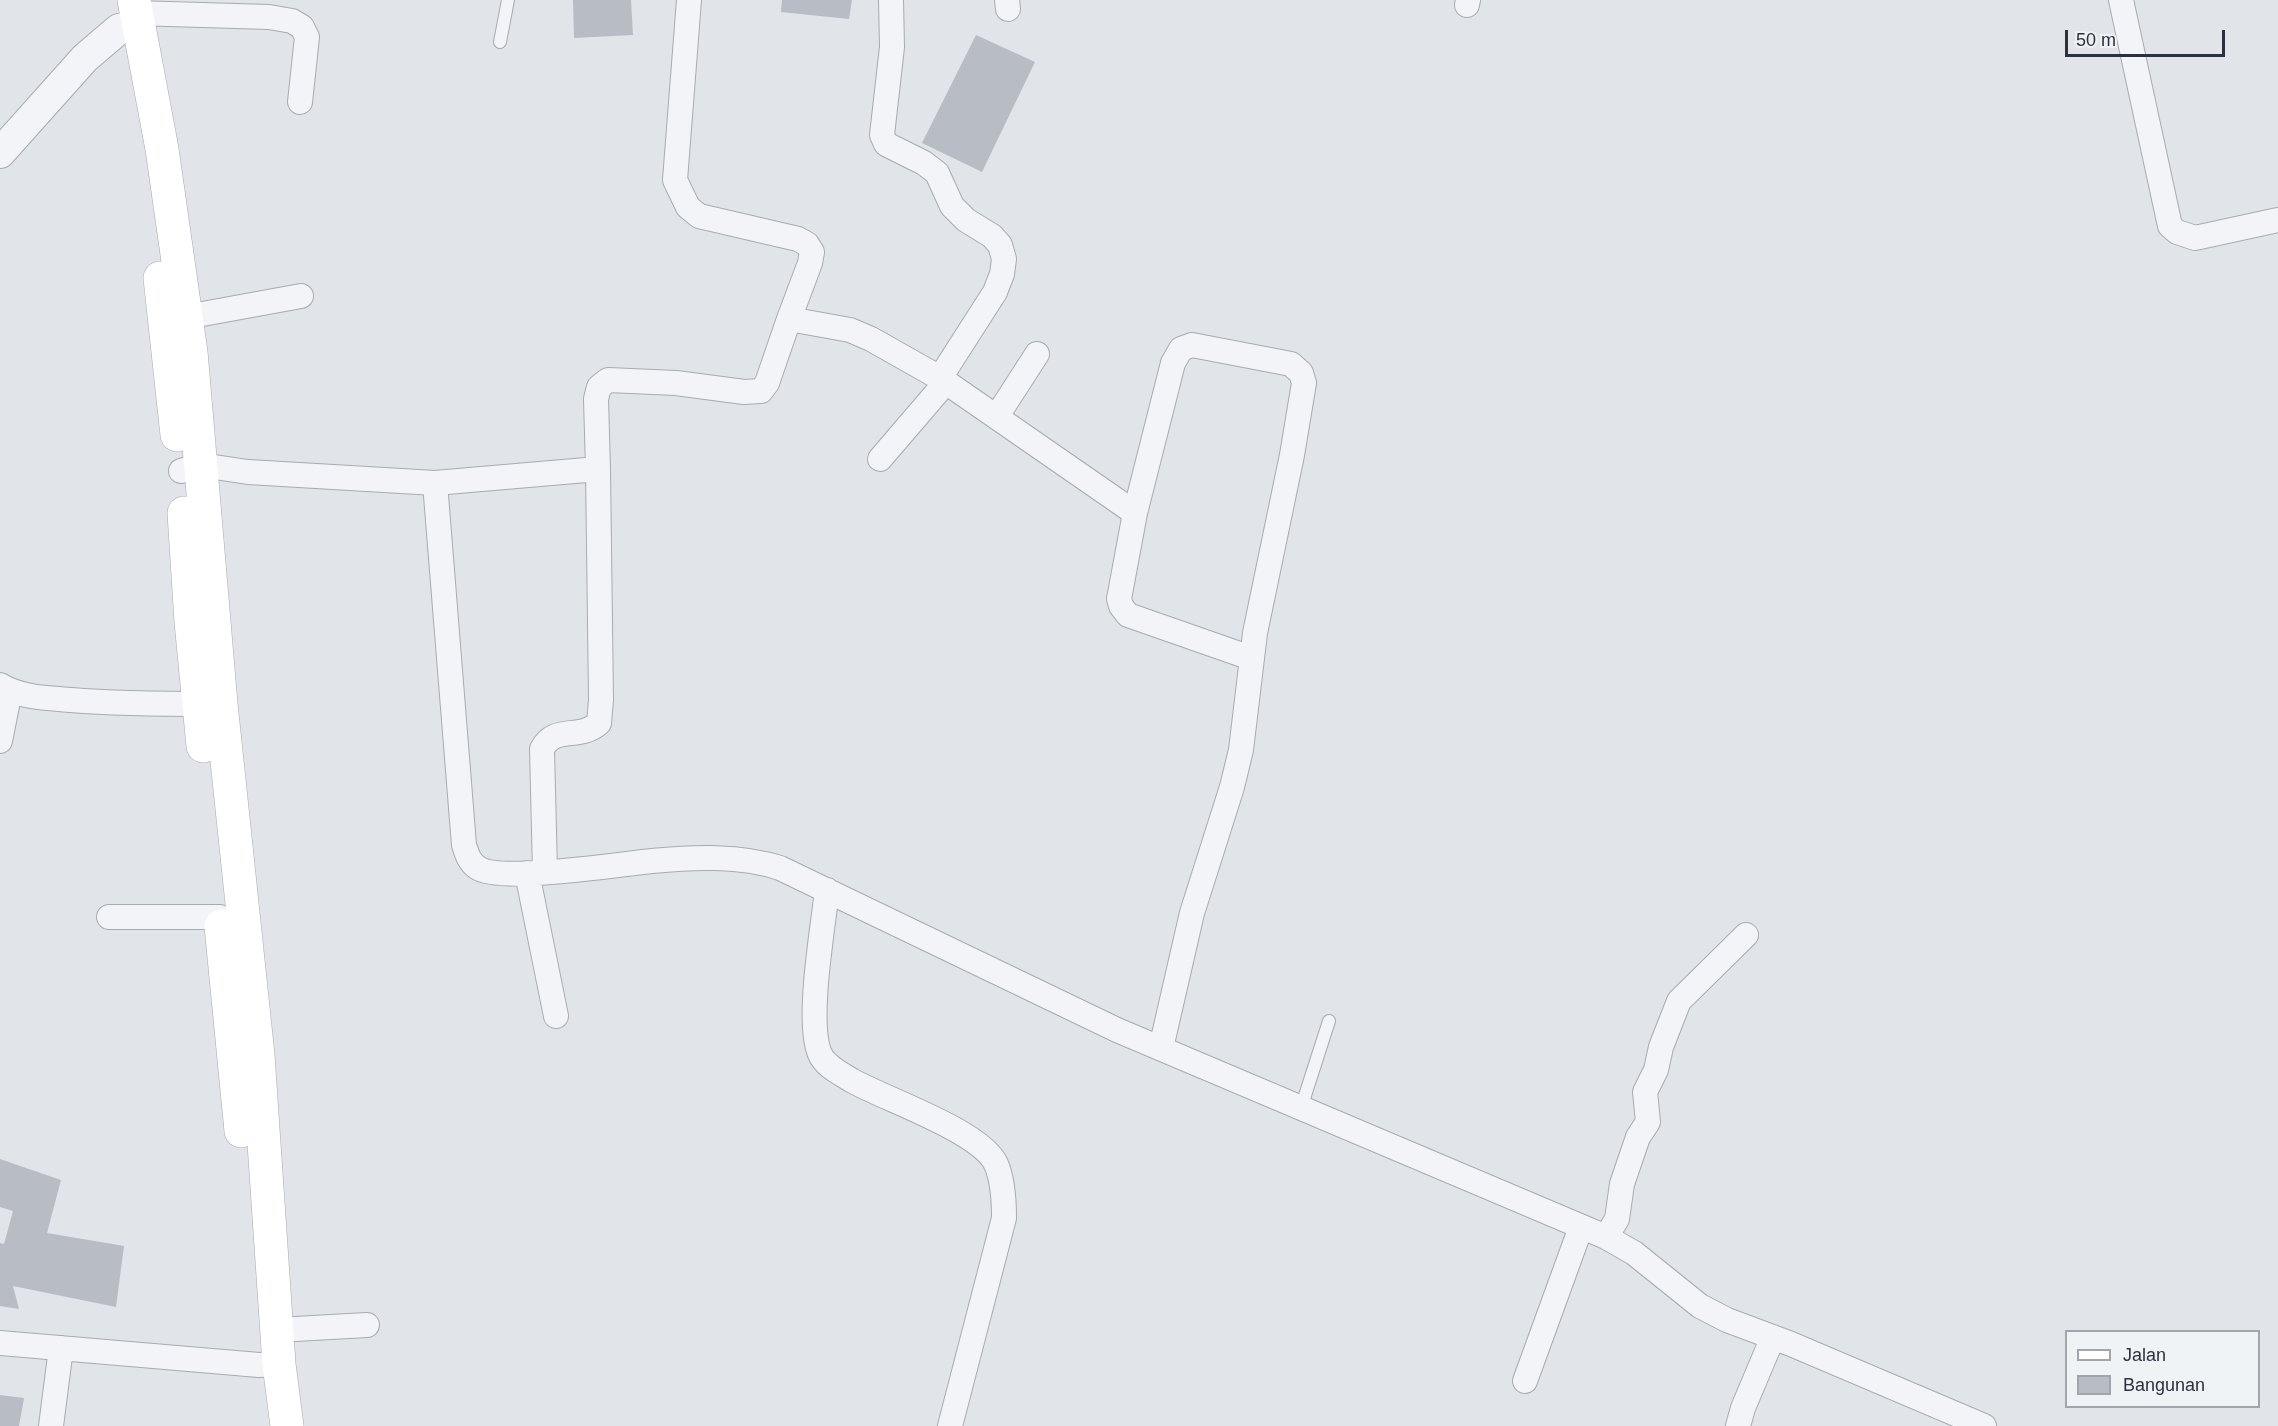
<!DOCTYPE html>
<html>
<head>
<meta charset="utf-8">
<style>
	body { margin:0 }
	#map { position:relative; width:2278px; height:1426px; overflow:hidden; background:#e1e4e8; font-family:Helvetica,sans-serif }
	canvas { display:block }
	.legend { position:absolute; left:2065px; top:1330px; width:195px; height:78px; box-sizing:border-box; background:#f0f3f6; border:2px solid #a1a6ac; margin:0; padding:8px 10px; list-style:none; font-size:18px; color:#2b323e }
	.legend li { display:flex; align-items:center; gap:12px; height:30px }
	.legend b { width:30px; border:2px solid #a1a6ac }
	.scale { position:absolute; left:2065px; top:30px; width:160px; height:27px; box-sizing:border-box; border:3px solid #2b323e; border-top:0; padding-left:8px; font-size:18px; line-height:21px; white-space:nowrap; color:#2b323e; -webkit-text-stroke:4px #f0f3f6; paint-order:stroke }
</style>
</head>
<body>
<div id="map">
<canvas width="2278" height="1426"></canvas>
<ul class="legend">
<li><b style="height:8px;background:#fff"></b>Jalan</li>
<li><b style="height:16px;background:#b8bdc5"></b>Bangunan</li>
</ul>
<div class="scale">50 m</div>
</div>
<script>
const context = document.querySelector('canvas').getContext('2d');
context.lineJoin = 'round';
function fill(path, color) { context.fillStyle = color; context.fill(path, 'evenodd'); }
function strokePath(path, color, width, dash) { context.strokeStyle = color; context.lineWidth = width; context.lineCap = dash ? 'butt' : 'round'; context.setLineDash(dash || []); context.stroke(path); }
fill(new Path2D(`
	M573,0h58l2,35 -59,3z
	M782,0h70l-3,19 -68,-7z
	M976,35l59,27 -53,110 -60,-29z
	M0,1159l61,21 -14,53 77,13 -8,61 -103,-21 6,23 -19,-3v-63l4,1 9,-33 -13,-4z
	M0,1395l24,3 -5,28h-19z`), '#b8bdc5');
const service = new Path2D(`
	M500,42l8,-42
	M1301,1108l28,-87`);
const minor = new Path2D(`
	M689,0l-14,180 13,27 11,9 99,23 9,5 5,8 -2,11 -21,56
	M891,0l1,47 -10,88 4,9 38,19 13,10 15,33 14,14 26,16 8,9 4,14 -2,15 -7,18 -55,86
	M1007,0l1,9
	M2121,0l49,226 7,6 18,6 83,-18
	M1467,5l1,-5
	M135,13l134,4 23,4 10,6 5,10 -7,65
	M186,317l115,-21
	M997,416l40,-62
	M880,459l66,-77
	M181,471l20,-6 47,7 187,11 29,362c3,9 5,17 14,23 23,15 142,-4 174,-7 42,-4 88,-6 128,7l337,162 489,207 28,16 66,53 27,14 64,24 193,82
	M435,483l163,-14 -2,-70 3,-12 9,-7 68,3 68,9 17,-1 6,-8 22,-64 61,11 21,9 69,39 195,135
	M0,685c22,13 46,13 71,15 48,4 95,4 143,4
	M0,741l10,-50
	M545,872l-3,-123c13,-25 37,-8 57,-26l2,-23 -3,-231
	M527,873l29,143
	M827,890c-4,38 -21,132 -7,164 5,12 20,19 31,26 33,19 130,51 145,84 7,16 8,37 8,54l-54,208
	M109,917h111
	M1161,1048l31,-135 40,-126 9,-37 14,-117 37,-178 12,-72 -3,-10 -10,-9 -99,-19 -11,4 -8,14 -38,150 -16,86 2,7 7,9 123,43
	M1606,1237l11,-18 5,-35 16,-47 10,-15 -3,-30 11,-22 5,-23 18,-46 67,-66
	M277,1330l90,-5
	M0,1343l259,22 20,-1
	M1525,1381l56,-154
	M51,1426l10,-78
	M1738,1426l5,-18 30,-71`);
const tertiary = new Path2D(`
	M0,153l85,-95 34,-29 18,-4`);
const secondary = new Path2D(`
	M134,0l28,149 29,203 30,352 37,351 21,309 8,62
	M160,278l17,157
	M184,513l7,109 12,124
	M221,926l20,205`);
strokePath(service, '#a7abb2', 14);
strokePath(minor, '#a7abb2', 26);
strokePath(tertiary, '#a7abb2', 32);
strokePath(secondary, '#a7abb2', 34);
strokePath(service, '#f3f4f7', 12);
strokePath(minor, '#f3f4f7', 24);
strokePath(tertiary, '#f3f4f7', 30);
strokePath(secondary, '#fff', 33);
</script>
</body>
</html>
